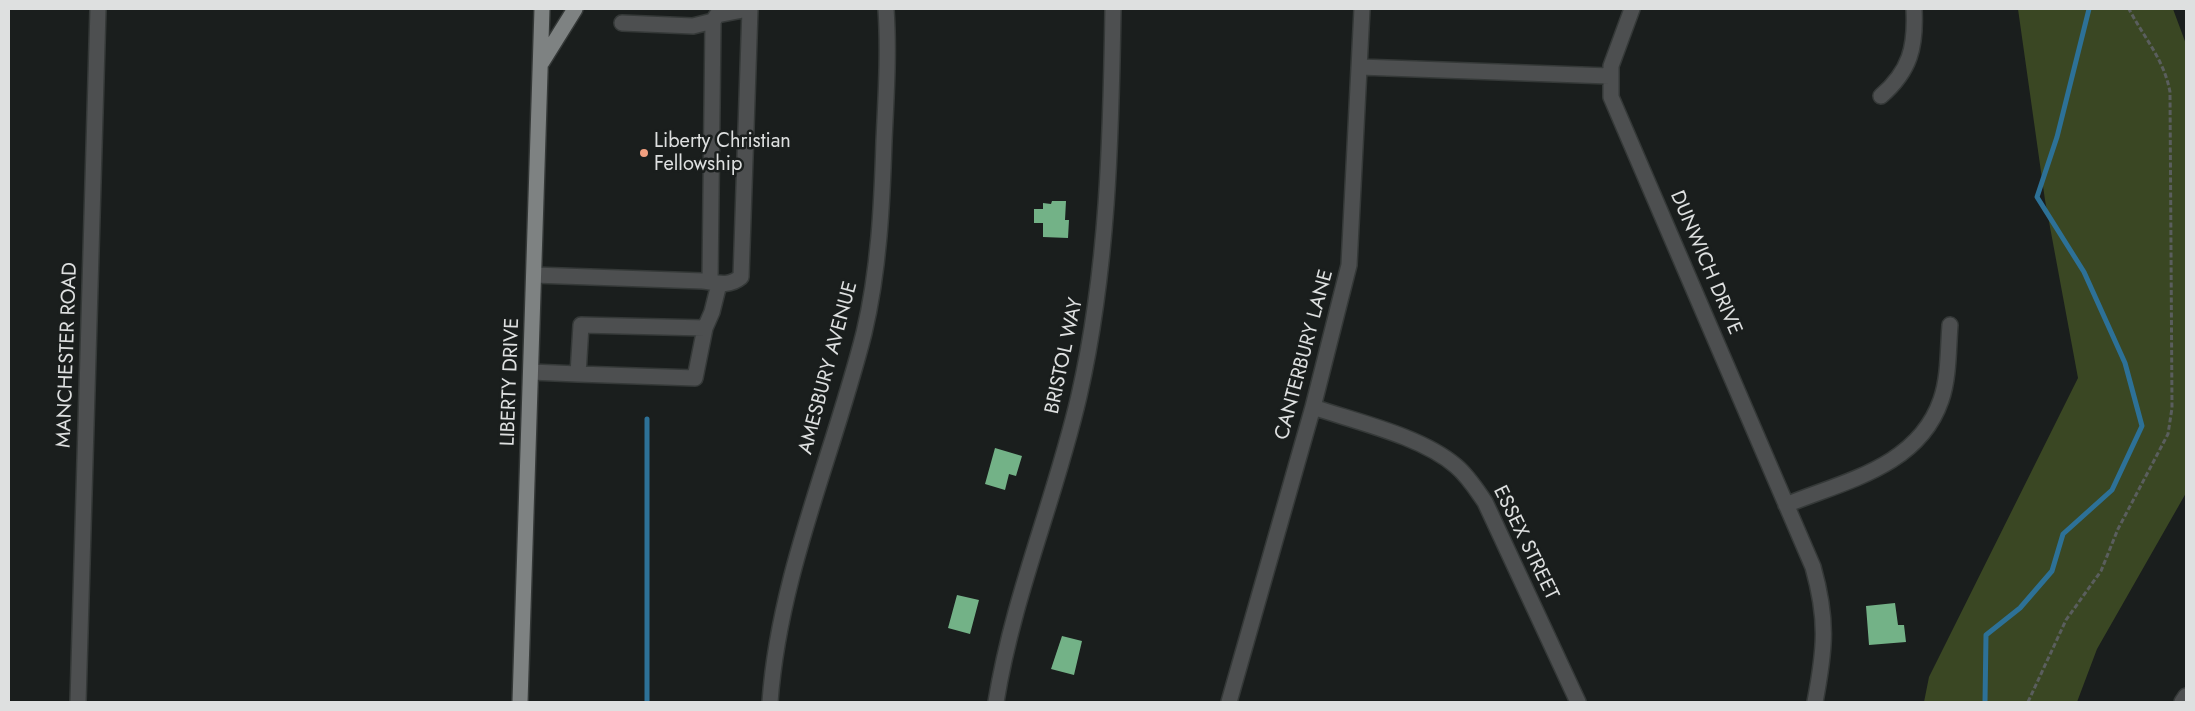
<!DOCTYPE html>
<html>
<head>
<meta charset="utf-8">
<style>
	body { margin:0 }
	#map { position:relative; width:2195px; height:711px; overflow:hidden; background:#1a1e1d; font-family:Jost,sans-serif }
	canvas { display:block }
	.frame { position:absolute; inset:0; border:10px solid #dee0e0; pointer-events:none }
</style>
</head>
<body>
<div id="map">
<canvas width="2195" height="711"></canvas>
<div class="frame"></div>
</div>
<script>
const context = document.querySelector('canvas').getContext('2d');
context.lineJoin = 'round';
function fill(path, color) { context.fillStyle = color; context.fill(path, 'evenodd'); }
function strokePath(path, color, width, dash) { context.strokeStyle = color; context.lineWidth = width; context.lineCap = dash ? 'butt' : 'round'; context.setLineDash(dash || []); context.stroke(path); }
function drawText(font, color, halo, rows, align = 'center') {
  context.font = font + ' Jost,sans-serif'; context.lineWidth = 5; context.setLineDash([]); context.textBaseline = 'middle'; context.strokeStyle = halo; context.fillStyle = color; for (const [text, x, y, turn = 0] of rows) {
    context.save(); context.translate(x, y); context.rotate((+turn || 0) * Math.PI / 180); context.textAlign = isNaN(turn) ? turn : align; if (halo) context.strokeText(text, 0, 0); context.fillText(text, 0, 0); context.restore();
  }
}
fill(new Path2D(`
	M2018,9h155l13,35v449l-89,156 -20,53h-153l5,-25 149,-299 -33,-178z`), '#3a4723');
strokePath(new Path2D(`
	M647,419v283
	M1985,702l1,-67 34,-27 32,-37 11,-37 49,-44 30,-64 -17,-63 -41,-91 -47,-75 20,-60 32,-128`), '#2d7197', 5);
fill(new Path2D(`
	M1052,201h14l-1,19h4l-1,18 -25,-1v-14h-9v-14h9v-6l8,1z
	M995,448l27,8 -6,20 -7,-2 -4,16 -20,-6z
	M957,595l22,5 -9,34 -22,-6z
	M1895,603l3,22h6l2,17 -37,3 -3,-39z
	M1062,636l20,5 -8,34 -23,-6z`), '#73b287');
const minor = new Path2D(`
	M1632,9l-21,57v31l202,470c15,53 12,82 2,135
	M622,23l71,3 20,-5
	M1360,67l249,9
	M1881,96c29,-25 35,-49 33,-87
	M534,275l169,6c14,2 26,6 38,-4l9,-268
	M710,282l3,-261 4,-6 31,-6
	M705,328l-10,50 -117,-4 3,-49 124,3 7,-16 7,-28
	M531,372l47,2
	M1313,407c44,15 108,29 143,59 12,10 20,23 29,36l93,200
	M1786,505c58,-24 132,-38 155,-105 8,-23 7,-50 9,-75
	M78,702l20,-693
	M770,702c9,-127 63,-246 94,-369 15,-63 18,-128 20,-192 2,-44 5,-88 2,-132
	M996,702c17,-106 59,-202 83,-306 29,-127 32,-258 34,-387
	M1229,702l84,-295 36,-142 13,-256
	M2182,702l4,-6`);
const major = new Path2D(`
	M542,62l33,-53
	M520,702l22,-693`);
strokePath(minor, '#353938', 18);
strokePath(major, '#353938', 18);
strokePath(new Path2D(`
	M2028,702l38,-82 35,-49 17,-42 50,-95 4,-26 -2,-316c-6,-33 -26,-54 -41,-83`), '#5a5e5d', 3, [5, 2.5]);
strokePath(minor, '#4d4f50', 15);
strokePath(major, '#7e8282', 15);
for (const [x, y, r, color] of [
	[644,153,5,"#f2a080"]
]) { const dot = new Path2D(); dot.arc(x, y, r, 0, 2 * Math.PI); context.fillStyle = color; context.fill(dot); strokePath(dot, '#1a1e1d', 2); }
drawText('20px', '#dee0e0', '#1a1e1d', [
	["Liberty Christian",654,142],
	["Fellowship",654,165]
], 'left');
drawText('20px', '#dee0e0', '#1a1e1d', [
	["DUNWICH DRIVE",1705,263,67],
	["MANCHESTER ROAD",68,355,-88],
	["CANTERBURY LANE",1305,355,-75],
	["BRISTOL WAY",1065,356,-78],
	["AMESBURY AVENUE",829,368,-75],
	["LIBERTY DRIVE",511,382,-88],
	["ESSEX STREET",1525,543,64]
]);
</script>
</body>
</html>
